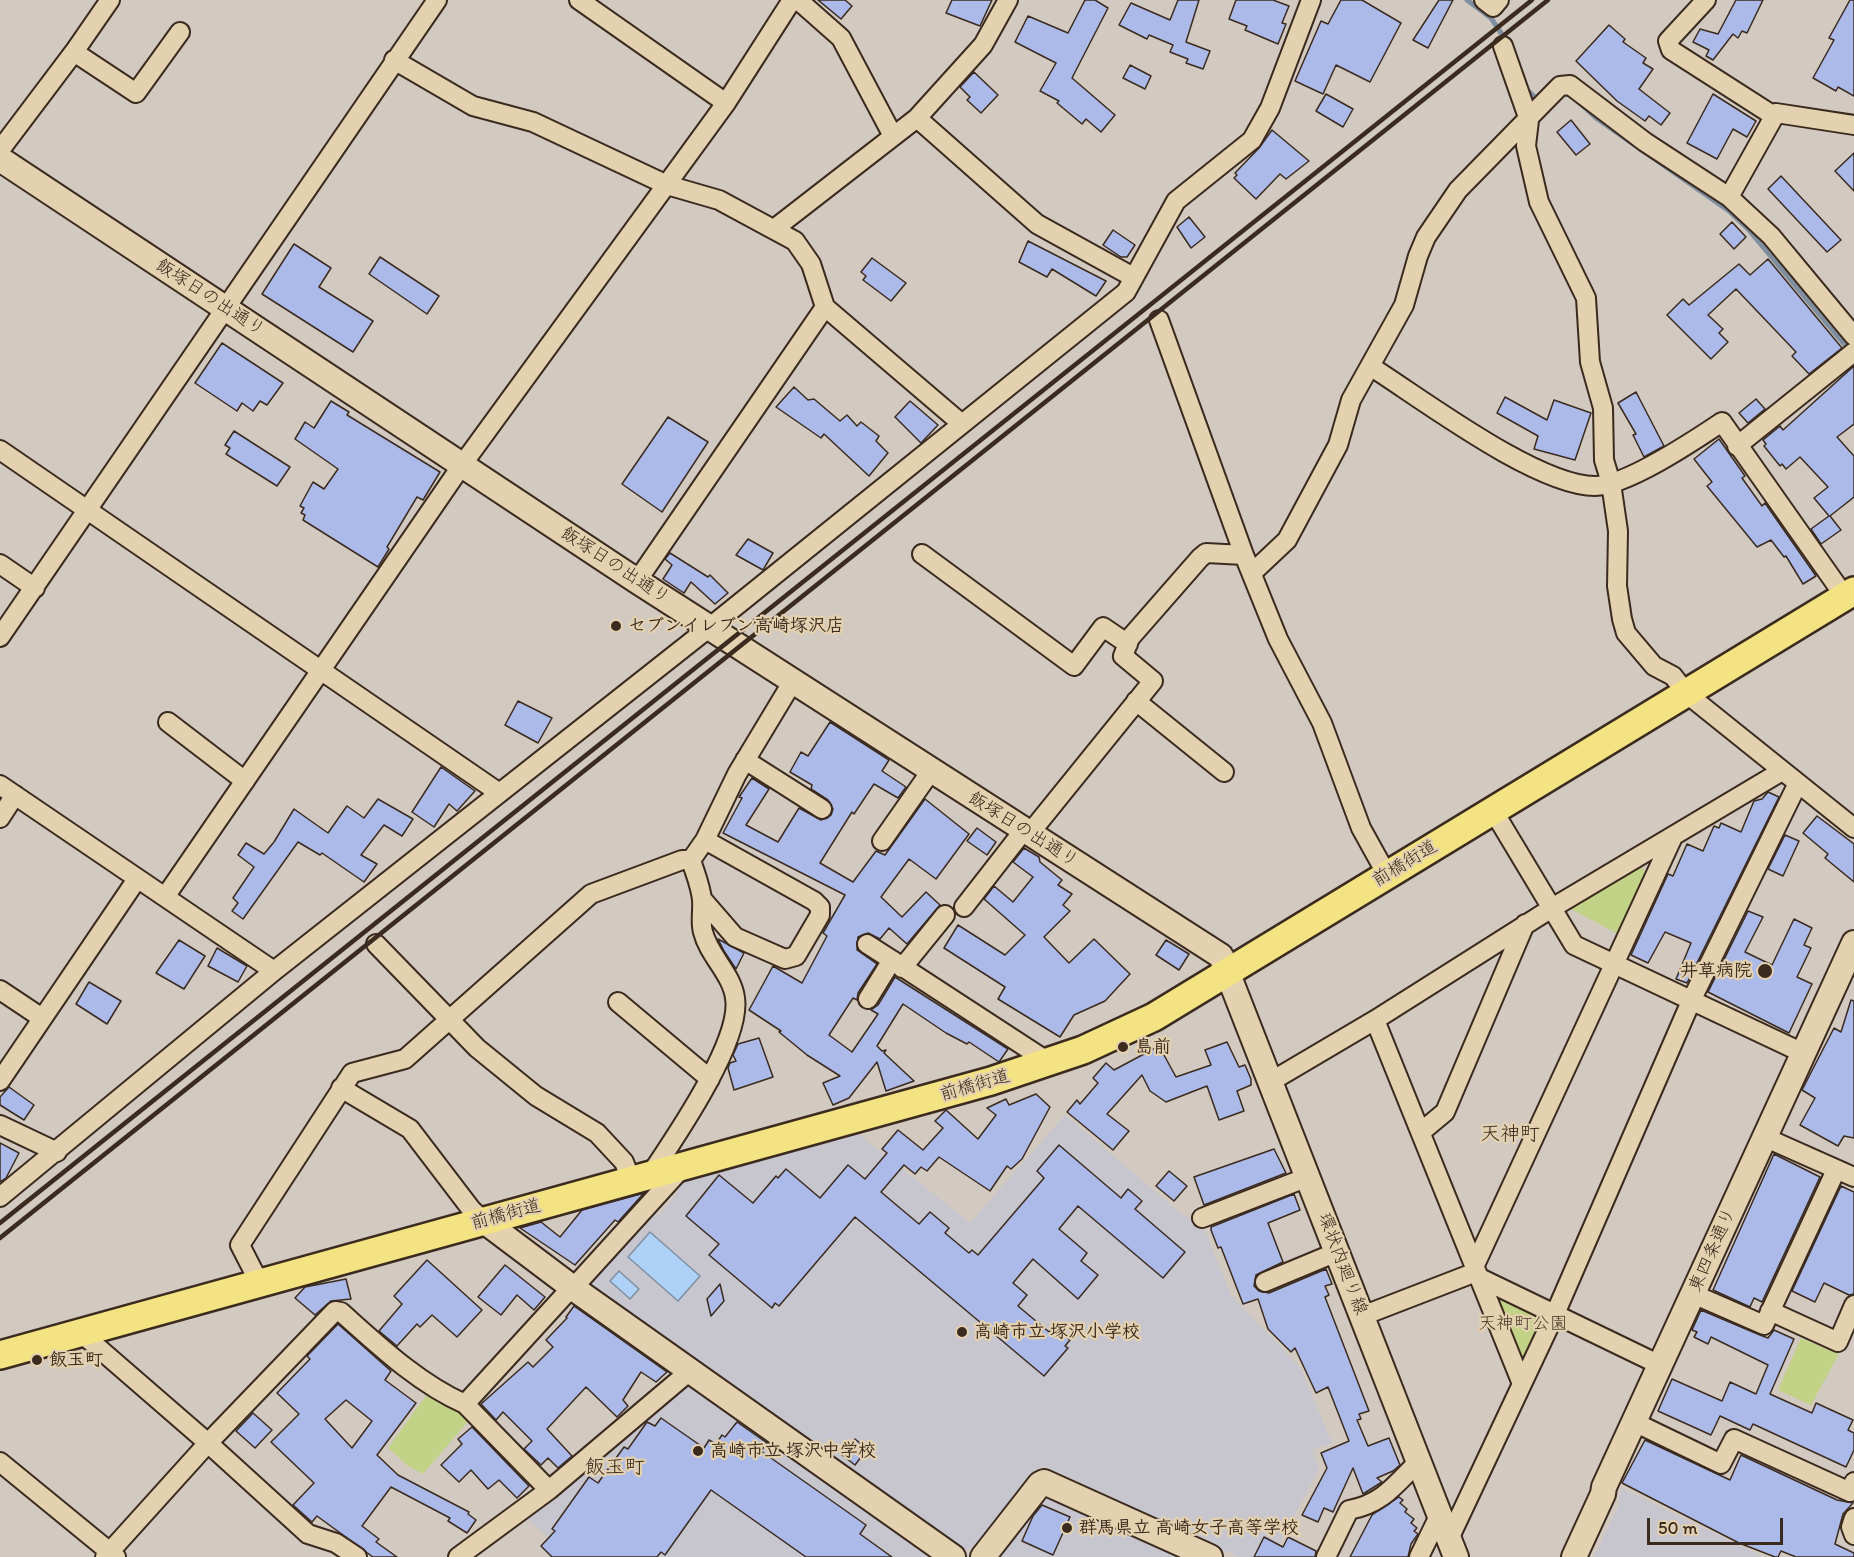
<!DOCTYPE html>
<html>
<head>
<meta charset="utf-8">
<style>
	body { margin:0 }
	#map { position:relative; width:1854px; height:1557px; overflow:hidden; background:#d2cac1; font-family:Itim,sans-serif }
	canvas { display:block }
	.scale { position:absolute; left:1647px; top:1518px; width:136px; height:27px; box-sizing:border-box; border:3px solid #3b2a1e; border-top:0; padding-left:8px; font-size:18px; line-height:21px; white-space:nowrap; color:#3b2a1e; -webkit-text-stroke:4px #e3d1af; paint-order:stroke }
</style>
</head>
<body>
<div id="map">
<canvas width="1854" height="1557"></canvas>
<div class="scale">50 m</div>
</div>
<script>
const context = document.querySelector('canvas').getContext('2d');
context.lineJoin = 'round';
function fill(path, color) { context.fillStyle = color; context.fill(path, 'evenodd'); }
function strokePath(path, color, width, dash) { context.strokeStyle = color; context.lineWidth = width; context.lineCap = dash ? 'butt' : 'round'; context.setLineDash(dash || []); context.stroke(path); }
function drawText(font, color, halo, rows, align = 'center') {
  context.font = font + ' Itim,"Klee One",sans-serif'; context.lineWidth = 4.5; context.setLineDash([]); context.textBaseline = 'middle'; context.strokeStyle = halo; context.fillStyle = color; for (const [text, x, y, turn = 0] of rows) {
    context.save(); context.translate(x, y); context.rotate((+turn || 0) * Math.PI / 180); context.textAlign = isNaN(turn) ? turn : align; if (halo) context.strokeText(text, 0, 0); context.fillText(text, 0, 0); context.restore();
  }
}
fill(new Path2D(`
	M1065,1115l119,101 17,5 30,74 70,74 31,74 -20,7 7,19 -47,88h-33l-194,-91 -10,3 -60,79 -11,2 -375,-267 63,-74 7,6 14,-16 5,-8 -3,-11 181,-48 114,91z
	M685,1384h11l243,173h-370l-42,-39z
	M1621,1488l143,69h-170l24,-50z
	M1048,1497l130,60h-183l44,-57z`), '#c7c5cd');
fill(new Path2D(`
	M1638,866l6,3 3,10 -25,57 -53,-28z
	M1485,1282l66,33 -28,60z
	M1801,1338l38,16 -28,51 -33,-15z
	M431,1389l39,30 -47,55 -16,-9 -19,-17z`), '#c2d286');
const water = new Path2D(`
	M650,1232l50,44 -22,25 -50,-44z
	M619,1271l20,18 -9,10 -20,-18z`);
fill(water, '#aed2f7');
strokePath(water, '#808fa0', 1.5);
strokePath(new Path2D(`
	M1467,0l24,18 16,24
	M1524,87l11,10h8
	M1559,95l11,-1 26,24 133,93 19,18 101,121`), '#808fa0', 5);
const building = new Path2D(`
	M818,0h27l7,6 -11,13z
	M952,0h40l-12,26 -34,-13z
	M1085,0h10l13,8 -36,70 43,37 -14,17 -15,-13 -4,5 -25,-21 2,-2 -19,-10 16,-28 -41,-21 13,-26 40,17z
	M1178,0h21l-13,42 24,9 -7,18 -17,-6 2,-4 -18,-7 3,-7 -24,-10 -2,4 -28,-14 12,-22 39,17z
	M1236,0h37l16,6 -7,17 4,1 -8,20 -33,-14 2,-4 -18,-7z
	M1341,0h21l39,23 -31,59 -34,-17 -13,29 -28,-13 26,-60 7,3z
	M1439,0h14l-25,48 -15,-8z
	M1736,0h27l-16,33 -5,-2 -4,7 -5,-4 -20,26 -7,-4 3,-6 -16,-8 7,-13 18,5z
	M1850,0h4v96l-16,-9 -2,4 -23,-13 21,-38 -5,-2z
	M1609,25l16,14 -2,3 23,16 -3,5 10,6 -14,20 31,24 -9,12 -12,-9 -4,5 -28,-20 -41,-40z
	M1130,65l21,11 -6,13 -22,-11z
	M974,72l24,23 -17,18 -14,-13 3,-3 -10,-10z
	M1326,94l27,15 -10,18 -27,-16z
	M1713,94l43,27 -9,16 -14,-8 -16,30 -30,-16z
	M1571,120l19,24 -14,11 -19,-23z
	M1272,130l37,31 -23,18 -6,-5 -24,25 -22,-21 3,-3 -2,-2 24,-25z
	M1854,153v38l-19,-20z
	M1781,176l60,64 -14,12 -59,-63z
	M1189,217l16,20 -14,11 -14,-21z
	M1732,222l14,15 -12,12 -14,-15z
	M1113,230l22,15 -8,12h-6l-18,-12z
	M1028,241l78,40 -10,15 -44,-27 -5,8 -28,-15z
	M294,244l37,24 -12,19 54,34 -20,31 -91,-58z
	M380,257l59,39 -12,18 -58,-40z
	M872,258l34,25 -15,18 -28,-21 3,-4 -5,-4z
	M1768,259l74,89 -33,26 -17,-18 4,-4 -60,-63 -28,26 15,14 -4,4 9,9 -17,17 -44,-44 16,-16 6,6 50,-41 11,11z
	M222,343l61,40 -16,22 -7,-4 -7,10 -11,-8 -5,8 -42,-28z
	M1854,366v58l-17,13 17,19v41l-24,19 11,14 -20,14 -10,-15 18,-13 -15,-18 14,-11 -28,-30 -14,12 -4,-5 -2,2 -16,-20 2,-2 -3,-4 17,-14 3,4z
	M794,387l14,13 6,-1 26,22 7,-6 10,11 4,-4 18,14 -3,5 12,12 -19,23 -45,-42 -3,4 -45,-31z
	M1636,392l28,54 -20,11 -11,-22 3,-1 -18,-31z
	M1505,397l42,23 7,-20 37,13 -16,47 -41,-11 4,-13 -41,-23z
	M1756,399l9,10 -17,14 -9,-10z
	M331,401l18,11 -2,3 93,57 -17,28 -6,-3 -30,50 2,2 -11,18 -75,-47 2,-5 -4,-2 3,-5 -4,-2 13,-24 11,7 14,-20 -43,-30 10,-17 9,6z
	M910,401l28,24 -17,18 -26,-26z
	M668,417l40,25 -46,70 -40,-28z
	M234,431l56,36 -13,19 -51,-32 4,-6 -5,-3z
	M1719,439l26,37 -3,2 20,28 3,-3 51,73 -13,8 -17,-28 -2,1 -13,-17 -14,7 -50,-61 5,-4 -18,-23z
	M748,539l25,14 -10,17 -27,-15z
	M670,553l38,24 2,-2 18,18 -13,11 -24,-22 -7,11 -21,-14 9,-14 -7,-6z
	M518,701l34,17 -14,25 -33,-18z
	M830,722l59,38 -7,11 24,16 -8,11 -24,-14 -20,30 -2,-2 -32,51 33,19 23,-31 9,4 40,-56 44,35 -33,45 -27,-20 -28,38 21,20 24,-25 14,13 -33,39 -18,-16 -9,11 -12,-6 -10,4 -1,13 20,14 -19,29 -1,7 -4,-2 -24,37 23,17 26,-38 -7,-4 7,-5 17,-28 113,72 -9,13 -30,-20 -2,2 -21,-11 -43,-29 -26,42 5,5 4,-1 -2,3 30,28 -28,10 -9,-29 -28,36 -16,7 -10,-22 17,-7 -33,-21 -28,-23 2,-1 -32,-21 24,-44 29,17 25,-47 -4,-3 22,-38 -122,-62 19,-35 -3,-1 13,-19 17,11 -23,36 32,17 21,-34 22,12 10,-5 2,-6 -5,-9 -17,-11 1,-4 -22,-13 11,-20 7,4z
	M441,767l34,24 -18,20 -8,-7 -15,23 -22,-15z
	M1768,792l11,5 -92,186 -11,-4 15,-36 -26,-11 -17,31 -17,-8 37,-81 5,2 14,-32 16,7 11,-25 5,2 2,-5 20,9 13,-31 8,-2z
	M378,799l35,20 -11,17 -18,-11 -23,30 16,9 -13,18 -42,-29 -2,2 -22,-13 -55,77 -11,-8 6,-8 -5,-5 21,-31 -16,-12 8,-12 18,11 10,-12 20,-33 34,24 19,-27 17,12z
	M1817,816l37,28v38l-29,-24 3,-4 -25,-21z
	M977,828l19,14 -9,13 -20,-14z
	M1785,835l14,6 -16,35 -15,-7z
	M1024,848l15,9 1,5 22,18 -4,5 14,9 -9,11 7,6 -26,26 25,26 25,-24 36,35 -25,27 -31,14 -14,22 -62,-38 7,-12 -61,-39 14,-23 47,30 20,-20 -41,-36 10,-13 19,16 20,-25 -20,-15z
	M1748,911l15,6 -18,35 27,13 22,-46 18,9 -8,17 7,3 -14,29 15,7 -23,49 -81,-41z
	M718,939l26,14 -8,16 -12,-18z
	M179,940l26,16 -21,33 -28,-16z
	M1166,940l23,14 -10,16 -23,-15z
	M217,948l30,18 -9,16 -30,-16z
	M89,982l32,19 -14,23 -31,-20z
	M1851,1000l3,1v137l-10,-2 -6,10 -38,-21 15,-27 -13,-8 32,-62 7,4z
	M759,1038l14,39 -39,13 -6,-22 2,-5 6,-2 -3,-6 5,-11z
	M1227,1042l12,25 6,-2 6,14v6l-14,6 7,20 -25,9 -12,-34 -41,16 -16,-11 -8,-16 -35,39 22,17 -16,19 -46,-38 10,-12 3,4 18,-21 -5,-5 13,-15 8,7 45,-24 17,31 35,-12 -6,-15z
	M9,1087l25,18 -10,15 -24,-15v-8z
	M1036,1094l14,13 -28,52 -11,10 -4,-3 -17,25 -51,-34 -12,14 -6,-4 -6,7 -11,-9 -23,27 38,32 11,-12 19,16 -4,5 24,20 3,-3 6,5 66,-77 -7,-7 22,-26 62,53 7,-9 14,12 -7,8 50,43 -22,26 -85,-72 -19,23 28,24 -6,8 17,14 -20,24 -45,-40 -20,24 14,12 -9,11 31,26 5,-6 16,14 -5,6 3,2 -24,28 -189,-159 -76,89 -4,-3 -3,5 -63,-53 10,-11 -33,-28 33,-41 34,28 23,-27 2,2 8,-9 34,29 28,-33 17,14 22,-26 -5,-4 16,-19 25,20 20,-22 -8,-7 11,-11 32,29 18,-24 -9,-7 19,-9 3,6z
	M0,1143l19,10 -13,25 -6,4z
	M1274,1149l12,24 -82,32 -10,-28z
	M1774,1154l46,23 -58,125 -8,-4 -4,9 -37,-17z
	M1169,1171l18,15 -13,15 -18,-15z
	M1841,1186l13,6v102l-5,1 -25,-12 -9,19 -23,-11z
	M644,1193l-26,29 -3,-2 -40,45 -55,-37 21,-6 19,15 22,-27z
	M1294,1194l6,16 -32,13 15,39 -27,13 -2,11 5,5 10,2 57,-24 6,15 -7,2 4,9 -4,2 44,114 -10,3 2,5 -4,1 11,26 21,-8 11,27 -7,6 -16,7 5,4 -19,12 -10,-26 -20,44 -9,-4 -6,14 -16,-7 25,-47 -6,-15 28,-12 -21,-54 -12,6 -21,-45 -4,4 -23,-23 -10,-30 -15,5 -22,-57 -3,1 -7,-18v-3z
	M427,1260l55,50 -25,27 -25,-22 -12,12 -3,-3 -20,22 -18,-15 23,-27 -8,-8z
	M505,1265l40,32 -11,13 -17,-15 -16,20 -23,-18z
	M346,1279l5,20 -20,2 -16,14 -20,-17 10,-11z
	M720,1284l4,17 -13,15 -4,-17z
	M574,1306l93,66 -11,10 -15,-10 -18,28 5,6 -11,11 -31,-30 -39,42 25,27 -14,12 -10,-10 -7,7 -17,-16 8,-8 -29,-29 -7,8 -15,-16 47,-42 5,5 20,-20 -7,-7 21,-22 -1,-1z
	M1701,1310l59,25 8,3 6,-8 20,9 -24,55 42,19 4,-10 37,17 -5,10 6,3v17l-8,17 -93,-43 -3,6 -30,-14 -9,19 -53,-24 14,-32 50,22 8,-19 26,12 12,-29 -57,-28 -3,7 -14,-7 3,-5 -5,-2z
	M338,1324l53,47 -6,9 31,23 -39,52 21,20 71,37 -1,2 8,6 -9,13 -19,-12 2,-3 -59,-31 -29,39 17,13 -3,3 21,15h-24l-56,-41 -5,6 -19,-17 21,-22 -43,-41 28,-28 -22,-21 33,-34 -3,-3zM346,1400l26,21 -20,27 -27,-29z
	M253,1413l19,17 -17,18 -19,-17z
	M661,1418l43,30 5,-8 7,4 6,-9 3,2 12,-15 30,21 -6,8 105,74 -6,9 32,23h-86l-95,-67 -46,65 -4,-3 -4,5h-105l-11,-11 14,-15 -3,-2 37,-52 9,6 26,-36 4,2 19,-27 8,4z
	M472,1427l57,59 -12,12 -18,-18 -11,9 -17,-19 -12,12 -18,-17 21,-21 -4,-5z
	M855,1439l12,10 -12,16 -13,-10z
	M1645,1440l85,40 11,-25 96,45 16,3 -10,11 -8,30 19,9v4h-58l-15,-6 -3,6h-3l-36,-14 -117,-60z
	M1399,1497l4,3 -3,3 7,6 -2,3 9,7 -3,4 6,5 -3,3 4,3 -7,10 -3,13h-58l22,-42z
	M1042,1505l28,12 -17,38 -31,-14 11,-25z
	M1264,1537l19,10 5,-10 28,14 -1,6h-61z`);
fill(building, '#acbaea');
strokePath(building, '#3b2a1e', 1.5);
const street = new Path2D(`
	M579,0l147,103
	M798,0l43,38 52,98
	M1484,0l9,7 6,-7
	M1706,0l-38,41 3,9 103,66
	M1503,46l26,74 -3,26 13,56 47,96 4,64 13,46 1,52 7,23 7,48 -1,55 5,33 4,14 28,33 19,10 14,18 167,134
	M74,52l62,41 44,-61
	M394,60l79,46 60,16 134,63 52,15 76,41 16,23 14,43 137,117
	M917,118l120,106 96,53
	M0,150l74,-98 36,-52
	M1729,197l47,-84 78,12
	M774,229l143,-111 66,-73 25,-45
	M1159,320l85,235 34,84 44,84 39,105 26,47
	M1370,366c52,33 167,120 225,120 32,0 100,-46 127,-64l123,175
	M1737,446l117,-94
	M0,450l498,342
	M922,554l152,112 29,-39 25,17
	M0,564l35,24
	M1252,573l35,-33 51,-95 13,-45 53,-95 14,-49 8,-19 32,-47 102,-104 10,-1 75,57 84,55 42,39 83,100
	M637,581l188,-274
	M0,637l437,-637
	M1136,701l88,71
	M168,722l77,59
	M745,760l77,49
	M0,785l274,186
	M1494,812l80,133 229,108
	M0,818l15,-23
	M1030,833l123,-152 -30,-25 7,-18 70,-80 6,-5 38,2
	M882,841l49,-70
	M165,897l297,-432 264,-362 66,-103
	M702,899l33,38 50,22 11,-3 24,-41v-8l-6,-6 -109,-61
	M964,907l60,-77
	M376,944l101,104 59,48 61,37 27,29 7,18
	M867,944l25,16
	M902,968l43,-53
	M0,990l42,28
	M868,999l24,-39 158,103
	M618,1002l92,77
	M1375,1020l147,364
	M0,1081l137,-202
	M1270,1082l105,-62 177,-112 230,-137
	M341,1088l69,41 61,80 13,12
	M0,1125l57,27
	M1421,1132l24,-20 80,-188
	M1764,1137l90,40
	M650,1175c24,-36 92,-134 85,-177 -3,-24 -26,-42 -32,-66 -3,-10 0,-21 -1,-32 -1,-13 -7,-27 -11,-40l14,-20 32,-66 56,-93
	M0,1197l274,-226 436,-344 416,-335 50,-91 76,-61 18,-32 41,-108
	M1202,1218l106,-41
	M1475,1265l197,-426
	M1480,1278l180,87
	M1265,1282l72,-30
	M260,1284l-20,-39 112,-172 53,-14 186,-165 91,-34h9
	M573,1288l110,-121
	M1693,1294l71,31 72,-155
	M1770,1311l68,31 16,-37
	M1362,1316l114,-44
	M80,1332l128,111 100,91 28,9 21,14
	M465,1404l107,-117
	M1634,1422l87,42 13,-25 116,53 4,-10
	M0,1462l116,95
	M1854,1518l-3,9 3,8
	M1449,1539l106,-225 137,-315 106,-216
	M105,1557l103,-114 127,-132 6,1c37,33 78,72 124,92l84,86
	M458,1557l91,-67 142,-120
	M1326,1557l23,-47c33,-6 46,-25 69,-48
	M1419,1557l21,-43`);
const secondary = new Path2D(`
	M0,159l637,422 584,375 235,601
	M484,1221l89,67 380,269
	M983,1557l57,-73 4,-2 166,75
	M1574,1557l29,-63 1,-7 250,-544`);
const primary = new Path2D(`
	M0,1355l991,-274 92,-31 71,-33 700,-426`);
strokePath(street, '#3b2a1e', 22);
strokePath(secondary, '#3b2a1e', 28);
strokePath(primary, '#3b2a1e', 32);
strokePath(street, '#e3d1af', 18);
strokePath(secondary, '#e3d1af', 24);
strokePath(primary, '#f4e382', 27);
strokePath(new Path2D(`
	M0,1223l1532,-1223
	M0,1238l1548,-1238`), '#3b2a1e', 4.5);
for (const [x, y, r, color] of [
	[616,626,6,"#3b2a1e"],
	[1765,971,8,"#3b2a1e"],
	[1123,1047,6,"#3b2a1e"],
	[962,1332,6,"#3b2a1e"],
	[37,1360,6,"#3b2a1e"],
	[698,1451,6,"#3b2a1e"],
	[1067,1528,6,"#3b2a1e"]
]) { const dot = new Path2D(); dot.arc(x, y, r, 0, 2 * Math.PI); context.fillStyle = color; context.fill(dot); strokePath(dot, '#e3d1af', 2); }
drawText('18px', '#3b2a1e', '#e3d1af', [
	["飯塚日の出通り",210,298,33],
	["飯塚日の出通り",615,566,33],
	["飯塚日の出通り",1023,830,32],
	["前橋街道",1405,864,-31],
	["前橋街道",975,1086,-16],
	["前橋街道",506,1215,-15],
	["東四条通り",1713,1250,-66],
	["環状内廻り線",1342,1264,69]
]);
drawText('bold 18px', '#3b2a1e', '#e3d1af', [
	["セブンイレブン高崎塚沢店",628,626],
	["井草病院",1752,971,"right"],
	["島前",1135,1047],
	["高崎市立 塚沢小学校",974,1332],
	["飯玉町",49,1360],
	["高崎市立 塚沢中学校",710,1451],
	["群馬県立 高崎女子高等学校",1079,1528]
], 'left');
drawText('18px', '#483b28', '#e3d1af', [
	["天神町公園",1523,1324]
]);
drawText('20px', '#3b2a1e', '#e3d1af', [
	["天神町",1510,1135],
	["飯玉町",615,1468]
]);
</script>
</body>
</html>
